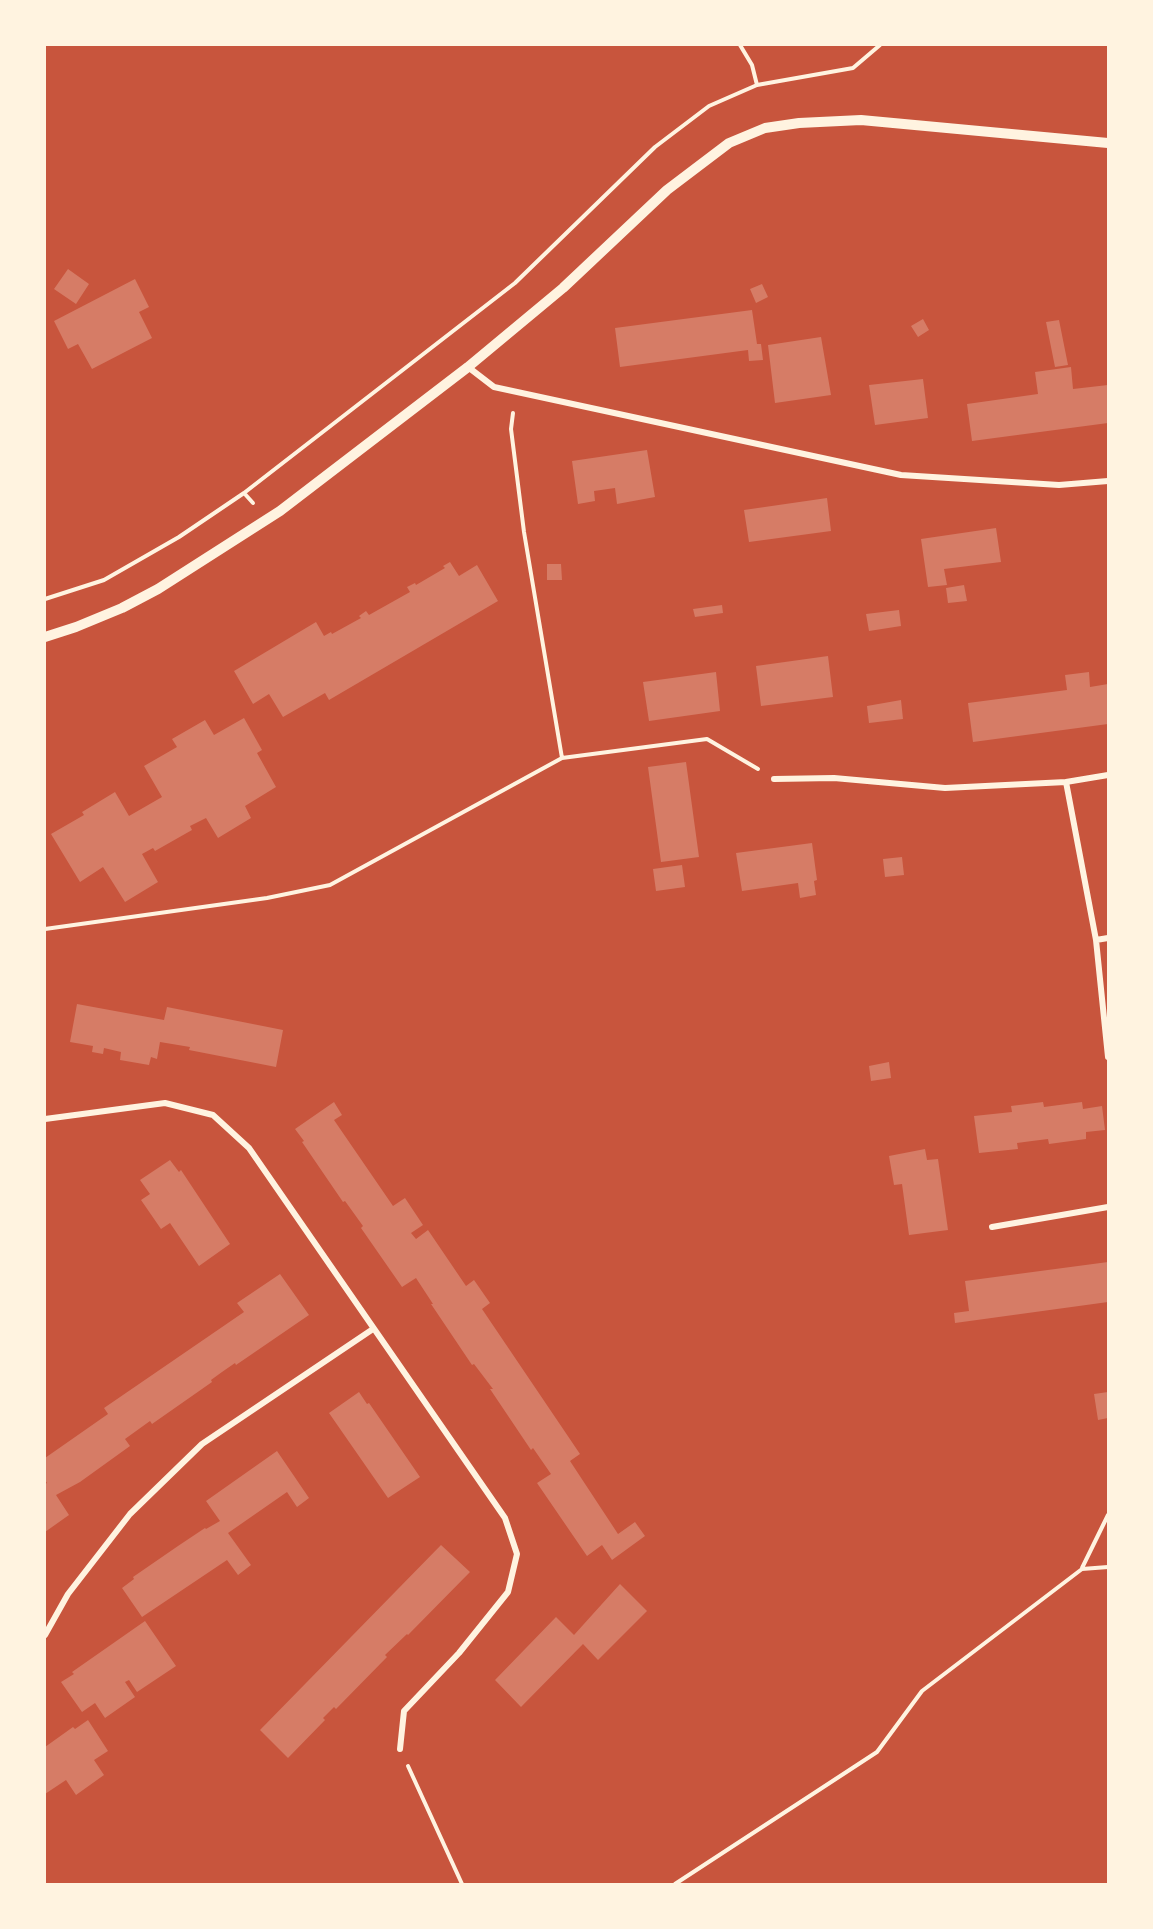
<!DOCTYPE html>
<html>
<head>
<meta charset="utf-8">
<style>
	body { margin:0 }
	#map { position:relative; width:1153px; height:1929px; overflow:hidden; background:#c8553d; font-family:"Golos Text",sans-serif }
	canvas { display:block }
	.frame { position:absolute; inset:0; border:46px solid #fff3e0; pointer-events:none }
</style>
</head>
<body>
<div id="map">
<canvas width="1153" height="1929"></canvas>
<div class="frame"></div>
</div>
<script>
const context = document.querySelector('canvas').getContext('2d');
context.lineJoin = 'round';
function fill(path, color) { context.fillStyle = color; context.fill(path, 'evenodd'); }
function strokePath(path, color, width, dash) { context.strokeStyle = color; context.lineWidth = width; context.lineCap = dash ? 'butt' : 'round'; context.setLineDash(dash || []); context.stroke(path); }
fill(new Path2D(`
	M68,269l21,15 -13,20 -22,-15z
	M135,279l14,28 -10,5 13,26 -60,31 -14,-25 -10,5 -14,-28z
	M762,284l6,13 -12,6 -6,-14z
	M752,310l5,34h4l2,16 -14,1 -1,-11 -128,17 -5,-39z
	M923,319l6,11 -11,7 -7,-11z
	M1059,320l9,45 -13,2 -9,-45z
	M821,337l10,58 -56,8 -7,-58z
	M1071,367l2,22 35,-4v38l-136,18 -5,-37 71,-10 -3,-22z
	M923,379l5,39 -53,7 -6,-40z
	M647,450l8,47 -38,7 -2,-16 -21,3 1,10 -17,3 -6,-43z
	M827,498l4,33 -82,11 -5,-32z
	M996,528l5,34 -57,7 3,16 -19,2 -7,-48z
	M450,562l9,14 18,-11 21,36 -169,99 -4,-7 -42,24 -14,-23 -16,10 -19,-33 82,-49 8,14 7,-4 1,2 29,-16 -2,-2 7,-5 3,4 41,-23 -3,-5 8,-4 1,2 29,-17 -2,-2z
	M547,564h14l1,16h-15z
	M964,585l3,16 -19,2 -2,-15z
	M722,605l1,8 -28,4 -2,-8z
	M899,610l2,16 -32,5 -3,-17z
	M828,656l5,41 -72,9 -5,-40z
	M716,672l4,39 -71,10 -6,-39z
	M1089,672l1,15 18,-3v40l-135,18 -5,-39 99,-13 -2,-15z
	M901,700l2,19 -34,4 -2,-17z
	M244,718l18,32 -5,3 19,34 -31,19 6,12 -33,20 -12,-20 -16,8 2,4 -37,21 -2,-3 -11,6 16,28 -33,20 -22,-35 -23,15 -29,-48 33,-19 -2,-3 33,-20 14,24 33,-19 -18,-31 33,-19 -5,-8 33,-19 9,15z
	M686,762l13,95 -38,5 -13,-95z
	M812,843l5,37 -3,1 2,14 -16,3 -2,-15 -56,8 -6,-38z
	M902,857l2,18 -19,2 -2,-18z
	M682,865l3,22 -29,4 -3,-22z
	M77,1004l87,16 3,-13 116,23 -7,37 -87,-17 1,-3 -30,-5 -3,17 -6,-2 -2,8 -29,-5 1,-8 -17,-4 -1,6 -11,-2 1,-6 -23,-4z
	M889,1062l2,16 -20,3 -2,-15z
	M334,1102l8,13 -8,5 59,86 12,-8 18,27 -12,8 5,6 12,-9 38,56 8,-6 16,23 -8,6 98,145 -10,7 48,73 17,-12 10,14 -33,24 -10,-15 -15,11 -50,-73 14,-9 -18,-26 -2,2 -41,-61h3l-19,-25 -2,1 -41,-61h2l-17,-26 -14,9 -41,-59 2,-2 -18,-25 -2,1 -41,-60 2,-1 -9,-12z
	M1043,1102l1,5 38,-5 1,7 19,-3 3,24 -19,2v7l-37,5 -1,-5 -16,2 -15,2 1,6 -39,4 -5,-37 38,-4 -1,-6z
	M925,1149l2,11 11,-1 10,71 -39,5 -7,-51 -8,1 -5,-29z
	M170,1160l9,12 2,-2 49,74 -31,22 -29,-43 -9,6 -20,-29 9,-6 -10,-14z
	M1108,1262v40l-153,21 -1,-10 15,-2 -4,-30z
	M280,1274l29,41 -73,50 -1,-2 -13,9 -11,8 1,2 -60,42 -2,-3 -25,18 5,7 -50,36 -24,13 13,20 -24,17v-48l2,-1 -2,-3v-22l63,-44 -4,-6 140,-96 -7,-9z
	M359,1392l8,12 2,-1 51,74 -32,21 -59,-85z
	M1108,1392v26l-10,2 -4,-26z
	M277,1451l32,47 -12,9 -10,-15 -59,41 23,32 -13,10 -11,-15 -85,57 -20,-29 12,-9 -1,-2 45,-31 27,-18 1,1 14,-8 -14,-20z
	M441,1545l29,27 -62,63 -1,-1 -22,21 2,2 -51,52 -2,-2 -11,11 2,2 -37,38 -28,-28z
	M620,1584l27,27 -49,49 -15,-16 -62,63 -26,-27 61,-63 18,18z
	M145,1621l31,45 -39,26 -8,-12 -4,2 10,15 -30,21 -10,-15 -13,9 -21,-30 13,-8 -2,-2z
	M88,1720l20,31 -14,9 10,15 -28,20 -10,-15 -21,14v-47l28,-20 2,2z`), '#d67c66');
strokePath(new Path2D(`
	M740,45l12,20 5,20
	M513,413l-2,16 13,103 38,226
	M253,503l-9,-10 271,-210 140,-136 54,-41 48,-21 96,-17 27,-23
	M45,599l59,-19 75,-43 65,-44
	M45,929l222,-31 63,-13 232,-127 145,-19 51,30
	M1082,1568l26,-53
	M408,1766l54,118
	M675,1884l202,-132 45,-61 160,-122 26,-2`), '#fff3e0', 4);
strokePath(new Path2D(`
	M468,367l26,20 407,88 158,10 49,-4
	M1108,775l-42,7 30,158 12,-2
	M774,779l60,-1 111,10 121,-6
	M1096,940l12,117
	M45,1119l120,-16 48,12 36,33 256,370 12,36 -9,38 -49,61 -55,58 -4,38
	M992,1227l116,-20
	M45,1635l23,-41 62,-80 72,-70 171,-115`), '#fff3e0', 6);
strokePath(new Path2D(`
	M45,637l31,-10 46,-19 36,-19 122,-78 188,-144 95,-79 104,-98 62,-47 36,-15 34,-5 62,-3 247,23`), '#fff3e0', 10);
</script>
</body>
</html>
